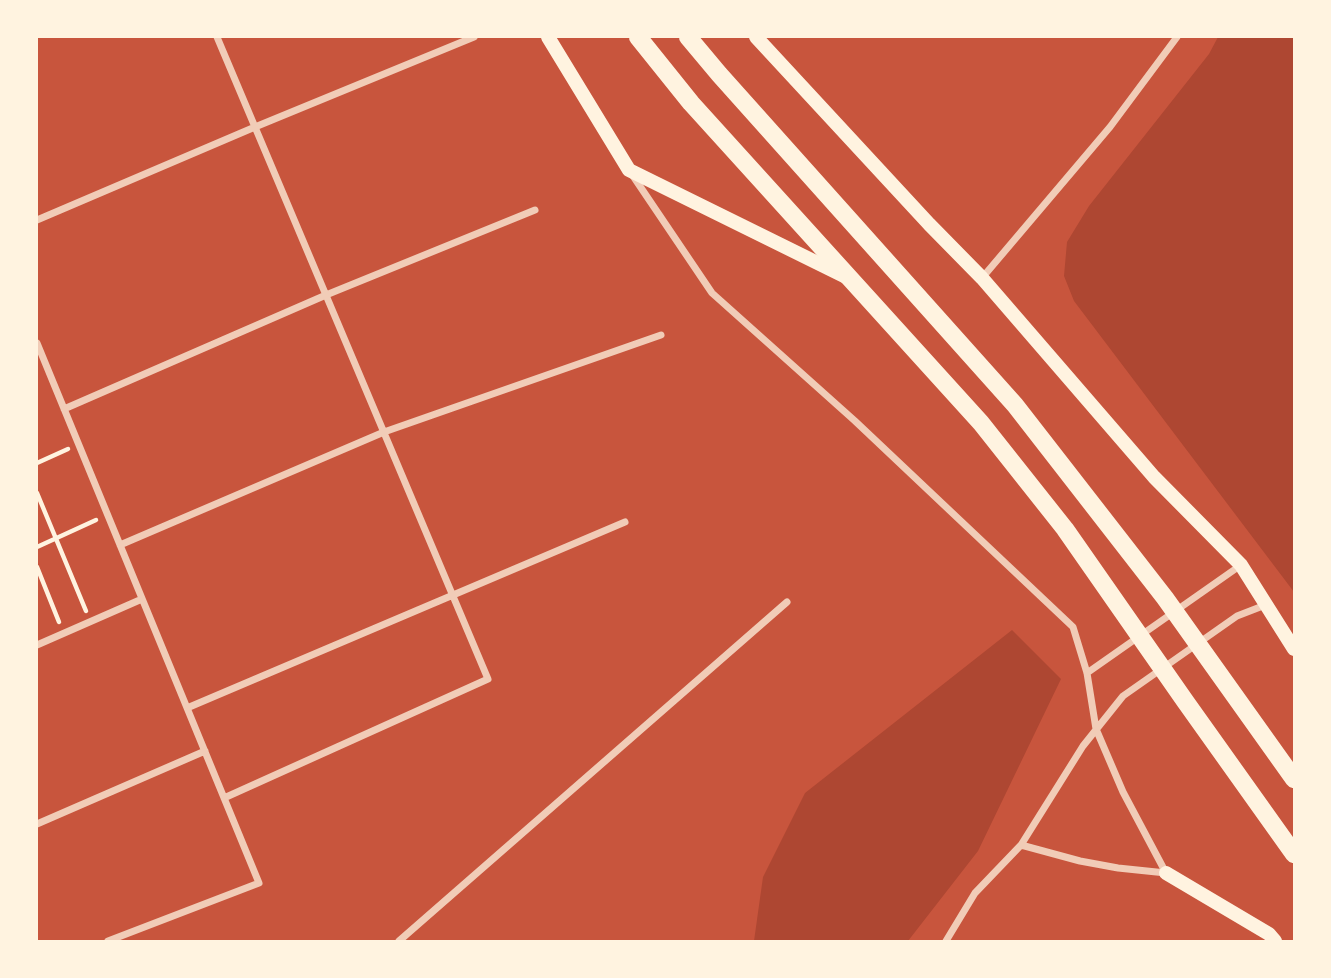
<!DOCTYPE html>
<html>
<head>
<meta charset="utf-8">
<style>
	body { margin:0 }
	#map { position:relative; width:1331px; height:978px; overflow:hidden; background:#c8553d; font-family:Lato,sans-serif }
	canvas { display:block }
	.frame { position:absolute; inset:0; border:38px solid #fff3e0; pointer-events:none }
</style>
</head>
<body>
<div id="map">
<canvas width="1331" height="978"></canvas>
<div class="frame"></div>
</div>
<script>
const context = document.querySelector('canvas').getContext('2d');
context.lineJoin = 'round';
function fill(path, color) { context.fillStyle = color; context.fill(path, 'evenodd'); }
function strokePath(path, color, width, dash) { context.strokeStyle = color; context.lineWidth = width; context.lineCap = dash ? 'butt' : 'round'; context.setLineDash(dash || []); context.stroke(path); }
fill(new Path2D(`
	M1218,37h76v555l-220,-291 -10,-25 3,-34 22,-36 120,-152z
	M1012,630l49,49 -83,172 -70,90h-154l9,-64 42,-84z`), '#ae4732');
strokePath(new Path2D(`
	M37,463l31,-14
	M37,493l49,118
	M37,547l59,-27
	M37,567l22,55`), '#fff3e0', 4.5);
strokePath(new Path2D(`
	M217,37l271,642 -264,119
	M631,173l81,120 143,128 218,206 14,46 9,56 27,63 43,81
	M37,220l218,-93 219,-90
	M982,278l128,-151 67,-90
	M37,343l222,540 -151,58
	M64,409l262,-114 209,-85
	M120,545l264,-113 277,-97
	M37,645l105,-46
	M1087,673l154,-108
	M187,708l438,-186
	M37,824l168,-73
	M1021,845l62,-99 40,-50 114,-80 31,-12
	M399,941l388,-339
	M946,941l29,-48 46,-48 59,16 38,7 48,5`), '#f1ccb7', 7);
strokePath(new Path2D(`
	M548,37l81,133 217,107
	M756,37l173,187 53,54 172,199 87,88 53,84
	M1166,873l103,61 6,7`), '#fff3e0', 14);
strokePath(new Path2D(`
	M638,37l53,66 290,320 84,106 120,172 109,153
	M688,37l31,37 296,331 150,193 129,181`), '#fff3e0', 18);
</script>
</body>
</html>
